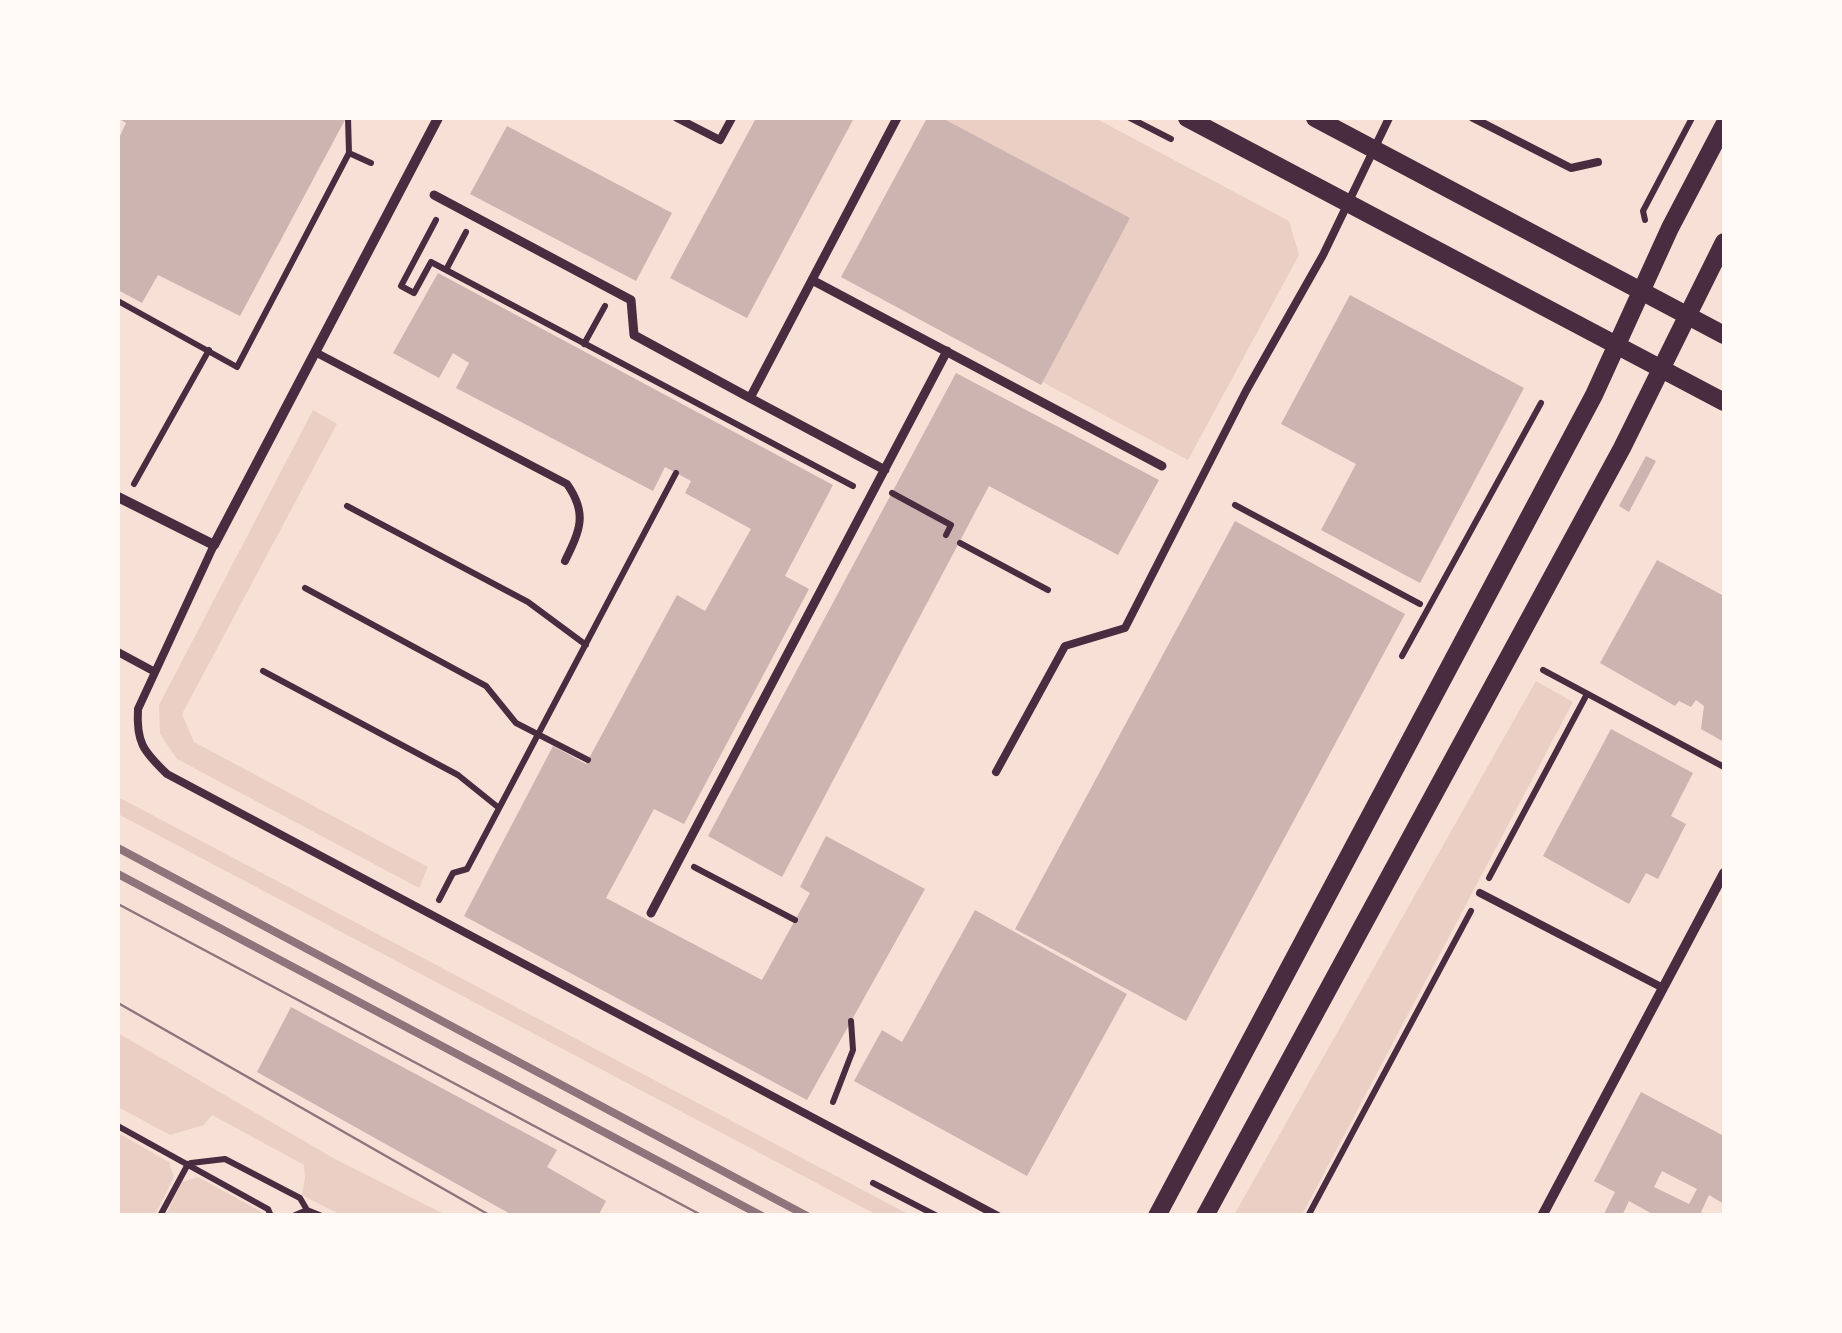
<!DOCTYPE html>
<html>
<head>
<meta charset="utf-8">
<style>
	body { margin:0 }
	#map { position:relative; width:1842px; height:1333px; overflow:hidden; background:#f7e1d7; font-family:"Sofia Sans Condensed",sans-serif }
	canvas { display:block }
	.frame { position:absolute; inset:0; border:120px solid #fffaf5; pointer-events:none }
</style>
</head>
<body>
<div id="map">
<canvas width="1842" height="1333"></canvas>
<div class="frame"></div>
</div>
<script>
const context = document.querySelector('canvas').getContext('2d');
context.lineJoin = 'round';
function fill(path, color) { context.fillStyle = color; context.fill(path, 'evenodd'); }
function strokePath(path, color, width, dash) { context.strokeStyle = color; context.lineWidth = width; context.lineCap = dash ? 'butt' : 'round'; context.setLineDash(dash || []); context.stroke(path); }
fill(new Path2D(`
	M932,118h163l194,103 10,34 -111,205 -342,-183z
	M313,410l24,14 -155,290 12,28 234,125 -9,21 -242,-129 -17,-25 -1,-29z
	M1536,681l37,21 -271,513h-68z
	M118,797l792,418h-33l-759,-401z
	M118,1033l217,126 111,56h-105l-39,-20 3,-17 -1,-13 -92,-50 -8,10 -34,10 -52,-28z
	M118,1133l51,29 5,15 -19,38h-31l-6,-3z
	M198,1177l64,35 1,3 -98,1 17,-34z`), '#ebcfc5');
fill(new Path2D(`
	M118,118h228l-106,198 -82,-41 -16,28 -24,-13v-150l8,-17z
	M756,118h98l-107,200 -77,-40z
	M927,118h15l188,100 -89,167 -200,-108z
	M507,126l165,87 -36,68 -166,-87z
	M438,273l395,212 -48,91 24,13 -125,235 -30,-15 -48,89 156,82 48,-87 -10,-6 26,-51 99,53 -118,211 -343,-184 89,-170 33,18 91,-169 28,16 46,-82 -66,-36 6,-12 -26,-14 -12,24 -197,-103 13,-25 -16,-10 -14,25 -46,-25z
	M1350,295l174,93 -104,195 -99,-53 35,-66 -75,-40z
	M956,373l203,107 -41,75 -129,-69 -207,391 -74,-41z
	M1646,456l10,5 -27,51 -10,-6z
	M1235,521l170,93 -219,407 -171,-92z
	M1657,560l67,36v146l-23,-13 3,-23 -8,-6 -5,7 -12,-6 -4,5 -75,-43z
	M1611,729l82,44 -22,43 15,8 -28,55 -12,-6 -17,31 -86,-48z
	M975,910l152,84 -100,182 -173,-95 28,-51 20,12z
	M291,1007l266,143 -10,17 59,34 -8,15h-84l-257,-144z
	M1641,1092l83,44v68l-15,-9 -8,17 7,4h-52l-27,-15 -7,15h-19l12,-24 -21,-11zM1662,1171l35,18 -8,15 -35,-17z`), '#ccb4b1');
strokePath(new Path2D(`
	M348,118l1,35
	M1130,118l41,21
	M436,220l-35,66 13,7 17,-31 422,224
	M1645,220l-2,-9 49,-93
	M446,270l20,-38
	M118,301l119,66 112,-214 22,10
	M584,344l21,-38
	M134,484l75,-134
	M892,493l59,32 -5,10
	M1235,505l185,99
	M347,506l181,96 58,43
	M960,543l88,47
	M305,588l181,98 30,37 72,37
	M1402,656l139,-253
	M1543,670l181,97
	M263,671l195,104 41,33
	M694,867l101,53
	M1489,878l98,-184
	M439,900l14,-27 14,-4 209,-396
	M833,1102l20,-52 -2,-29
	M118,1126l150,83 3,7
	M191,1163l34,-4 75,39 7,12 15,6
	M873,1183l64,33
	M160,1216l28,-52
	M293,1216l14,-6
	M1308,1216l163,-305`), '#4a2c40', 6);
strokePath(new Path2D(`
	M677,118l43,22 12,-22
	M1473,118l98,50 27,-6
	M315,352l252,132c21,30 13,46 -2,77
	M214,545l-76,164c-2,33 5,42 29,65l831,442
	M118,652l37,20
	M996,772l69,-126 60,-18 121,-237 77,-136 66,-137
	M1480,893l183,95`), '#4a2c40', 8);
strokePath(new Path2D(`
	M434,195l197,105 3,35 116,63
	M812,280l350,186
	M885,470l-135,-72 147,-280
	M651,913l296,-562`), '#4a2c40', 9);
strokePath(new Path2D(`
	M118,497l96,48 224,-427
	M1542,1216l182,-343`), '#4a2c40', 10);
strokePath(new Path2D(`
	M1187,118l537,284
	M1315,118l409,217
	M1157,1216l437,-821 76,-167 54,-103
	M1205,1216l417,-768 102,-206`), '#4a2c40', 18);
strokePath(new Path2D(`
	M118,904l585,312
	M118,1003l373,213`), '#8f747c', 2.5);
strokePath(new Path2D(`
	M118,848l689,368
	M118,874l644,342`), '#8f747c', 8);
</script>
</body>
</html>
